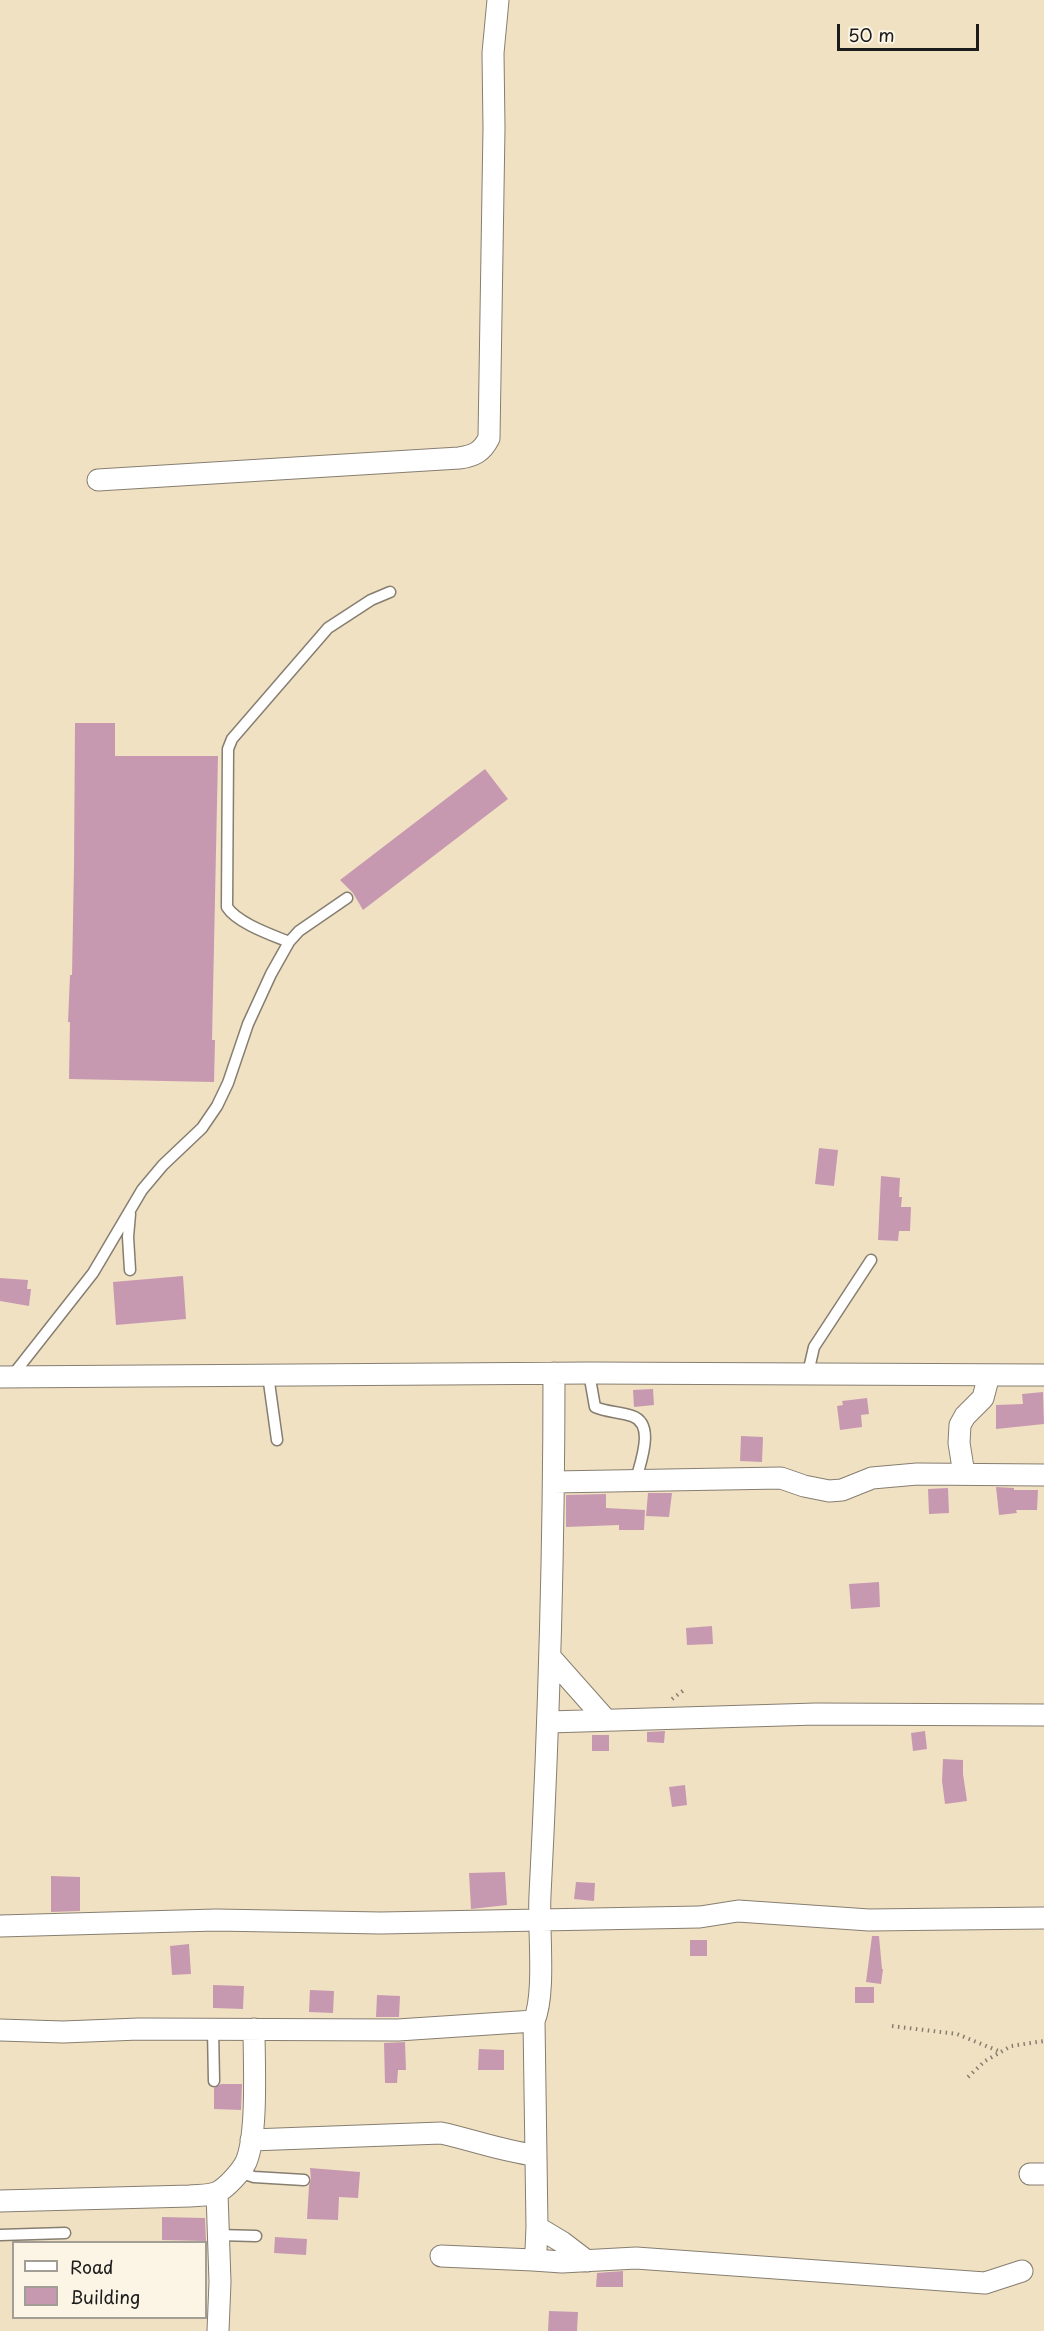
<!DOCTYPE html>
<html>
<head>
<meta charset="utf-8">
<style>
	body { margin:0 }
	#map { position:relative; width:1044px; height:2331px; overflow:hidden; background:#f1e1c3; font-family:"Playpen Sans",sans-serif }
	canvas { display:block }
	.legend { position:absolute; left:12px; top:2241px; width:195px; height:78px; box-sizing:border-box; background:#fcf5e5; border:2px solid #a29e95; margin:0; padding:8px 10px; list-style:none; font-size:18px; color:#1c1c1c }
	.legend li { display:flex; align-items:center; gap:12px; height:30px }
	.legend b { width:30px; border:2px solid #a29e95 }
	.scale { position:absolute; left:837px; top:24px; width:142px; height:27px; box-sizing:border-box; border:3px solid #1c1c1c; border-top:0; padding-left:8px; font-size:18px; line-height:21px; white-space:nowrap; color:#1c1c1c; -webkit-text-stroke:4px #fcf5e5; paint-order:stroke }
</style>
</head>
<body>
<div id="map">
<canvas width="1044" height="2331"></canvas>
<ul class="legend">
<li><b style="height:8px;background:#fff"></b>Road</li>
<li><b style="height:16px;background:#c699b1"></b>Building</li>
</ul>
<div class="scale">50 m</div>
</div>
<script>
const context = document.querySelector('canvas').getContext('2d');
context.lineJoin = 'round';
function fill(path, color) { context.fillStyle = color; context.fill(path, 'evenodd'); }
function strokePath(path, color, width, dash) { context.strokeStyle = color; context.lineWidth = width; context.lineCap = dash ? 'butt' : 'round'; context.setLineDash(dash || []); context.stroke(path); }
fill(new Path2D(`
	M75,723h40v33h103l-6,284h3l-1,42 -145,-3 1,-57h-2l2,-47h2l2,-110z
	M485,769l23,30 -145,111 -10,-17 -13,-13z
	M819,1148l19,2 -4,36 -19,-2z
	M881,1176l19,2 -1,19h3l-1,10h10l-1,24h-11l-1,10 -20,-1z
	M183,1276l3,43 -70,6 -3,-43z
	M0,1278l28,2 -1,9h4l-2,17 -29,-5z
	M653,1389l1,16 -20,2 -1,-17z
	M1043,1392l1,32 -48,5v-24l27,-1 -1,-10z
	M867,1398l2,16 -8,1 1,12 -22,3 -3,-24 6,-1 -1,-4z
	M741,1436l22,1 -1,25 -22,-1z
	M996,1487l18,1v2h24l-1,20h-21l1,3 -18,2z
	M948,1488l1,25 -20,1 -1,-25z
	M648,1493h24l-3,24 -23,-1z
	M606,1494v14l39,2 -1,20h-25v-5l-53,2v-32z
	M879,1582l1,25 -29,2 -2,-25z
	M712,1626l1,18 -26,1 -1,-17z
	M665,1731l-1,12 -17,-1v-10z
	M925,1731l2,18 -14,2 -2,-18z
	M592,1735h17v16h-17z
	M943,1759l20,1v14l4,27 -22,3 -3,-23z
	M685,1785l2,20 -15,2 -3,-20z
	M505,1872l2,33 -36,4 -2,-36z
	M51,1876l29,1v34l-29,1z
	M576,1882l19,1 -1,18 -20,-2z
	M872,1936h7l3,33h1l-2,15 -15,-2z
	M690,1940h17v16h-17z
	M189,1944l2,30 -19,1 -2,-29z
	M213,1985l31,1 -1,23 -30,-1z
	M855,1987h19v16h-19z
	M310,1990l24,1 -1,22 -24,-1z
	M377,1995l23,1 -1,21h-23z
	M405,2042l1,28h-8l-1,13h-12l-1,-40z
	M479,2049l25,1v20h-26z
	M221,2084h21l-1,26 -27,-1v-21z
	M310,2168l50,4 -2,26 -19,-1 -1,23 -31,-1 2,-33 2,-6z
	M162,2217l43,1 1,23 -44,-1z
	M275,2237l32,2 -1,16 -32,-2z
	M623,2271v16h-27l1,-14z
	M549,2311l29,1 -1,19h-29z`), '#c699b1');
const lane = new Path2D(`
	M289,942c-17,-7 -52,-19 -62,-35l1,-158 4,-10 96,-111 43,-28 19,-8
	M130,1214l-2,23 2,33
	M589,1373l6,34c11,5 25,5 37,9 24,8 8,47 4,64
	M808,1373l6,-26 57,-87
	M268,1375l9,65
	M12,1376l81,-103 49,-83 21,-25 39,-37 15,-22 11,-23 20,-59 23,-50 18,-32 10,-11 48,-33
	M213,2029l1,52
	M239,2172l15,5 50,3
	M0,2235l65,-2
	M218,2235l38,1`);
const street = new Path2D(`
	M98,480l361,-22c15,-2 23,-6 30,-20l5,-310 -1,-75 5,-53
	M0,1377l589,-4 455,2
	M964,1474l-5,-31 1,-18 5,-9 18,-18 6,-23
	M554,1482l227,-4 23,8 25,5 13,-1 30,-12 45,-4 127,1
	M551,1658l55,62
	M549,1722l267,-8 228,1
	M0,1926l216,-6 165,3 319,-6 38,-6 131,9 175,-2
	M0,2030l63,2 76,-3 259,1 136,-9c12,-28 4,-92 6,-126 9,-174 14,-347 14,-522
	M251,2140l190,-7c32,7 61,18 93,22
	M1030,2174h14
	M217,2193l3,89 -2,49
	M0,2201l190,-5c8,-1 20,0 28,-4 9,-5 23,-20 28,-30 12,-28 8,-100 8,-133
	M537,2227l25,15 25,19
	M441,2256l92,4 3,-10 1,-23 -3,-206
	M533,2260l29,2 74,-4 349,25 37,-12`);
strokePath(lane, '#867e70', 13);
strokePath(street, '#867e70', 23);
strokePath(new Path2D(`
	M672,1699l12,-9
	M892,2026l65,8 44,18
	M968,2077l17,-16 26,-15 33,-5`), '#867e70', 4, [1.5, 4.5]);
strokePath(lane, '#fff', 10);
strokePath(street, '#fff', 21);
</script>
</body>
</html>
